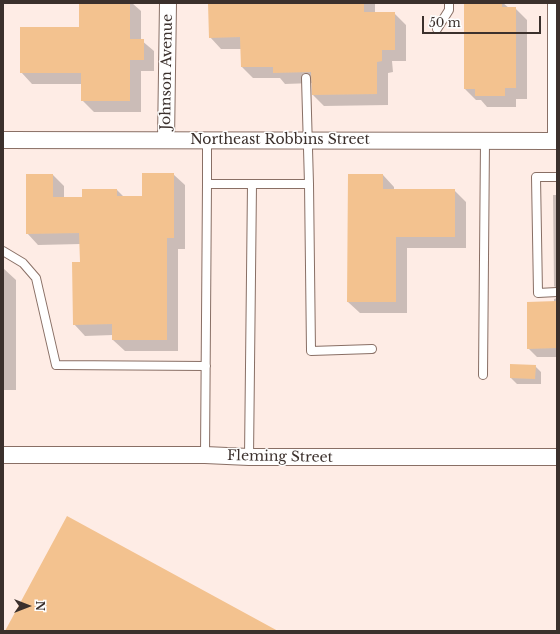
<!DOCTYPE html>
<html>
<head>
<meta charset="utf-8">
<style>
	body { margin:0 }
	#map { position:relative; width:560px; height:634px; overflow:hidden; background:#feece5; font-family:"Libre Baskerville",serif }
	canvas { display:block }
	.frame { position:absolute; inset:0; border:4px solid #3b302c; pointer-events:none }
	.north { position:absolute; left:8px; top:586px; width:40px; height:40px; -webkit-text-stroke:3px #fefefe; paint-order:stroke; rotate:90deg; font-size:11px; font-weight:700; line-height:16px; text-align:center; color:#3b302c }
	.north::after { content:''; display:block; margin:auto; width:14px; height:18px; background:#3b302c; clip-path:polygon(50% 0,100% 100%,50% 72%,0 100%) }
	.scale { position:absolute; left:422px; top:16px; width:119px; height:18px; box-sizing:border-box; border:2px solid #3b302c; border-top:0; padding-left:5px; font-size:12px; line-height:14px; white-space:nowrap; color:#3b302c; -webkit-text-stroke:3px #fefefe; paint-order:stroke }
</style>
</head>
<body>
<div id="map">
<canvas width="560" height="634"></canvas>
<div class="frame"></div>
<div class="north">N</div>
<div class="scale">50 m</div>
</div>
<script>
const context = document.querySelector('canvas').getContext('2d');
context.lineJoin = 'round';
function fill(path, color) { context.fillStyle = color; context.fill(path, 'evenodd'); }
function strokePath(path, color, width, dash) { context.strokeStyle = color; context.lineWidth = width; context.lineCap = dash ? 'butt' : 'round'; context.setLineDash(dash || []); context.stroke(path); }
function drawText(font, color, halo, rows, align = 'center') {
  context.font = font + ' "Libre Baskerville",serif'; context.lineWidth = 3; context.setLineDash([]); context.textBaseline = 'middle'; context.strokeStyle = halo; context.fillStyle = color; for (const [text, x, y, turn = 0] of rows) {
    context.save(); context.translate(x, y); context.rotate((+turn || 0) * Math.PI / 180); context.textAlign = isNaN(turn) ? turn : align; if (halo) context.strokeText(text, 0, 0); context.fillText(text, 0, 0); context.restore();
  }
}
fill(new Path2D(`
	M80,3h52l9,8v29l13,11v20h-13v41h-47l-12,-12v-16h-50l-11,-12 59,-44z
	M209,3h166v10h19l12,12v36h-14l1,11 -5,1v32l-64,1 -11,-11v-12l-28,1 -5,-6h-27l-11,-11v-18h-21l-11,-12z
	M477,3h26l6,5h6l12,12v79h-11v8h-29l-6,-7h-5l-11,-11z
	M173,174l12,11v64h-7v102h-53l-12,-11v-5l-28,1 -11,-12 7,-61v-19l-43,1 -11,-12 26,-58 11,11v12h19l34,-8 7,7h19z
	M383,175l11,12v3h60l12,12v46h-59v65h-47l-12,-11z
	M553,195h4v94l-3,-3z
	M3,268l13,12v110h-13z
	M557,298v59h-20l-9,-9 26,-46v-3z
	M535,366l6,6v12h-24l-6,-6z`), '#0003');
fill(new Path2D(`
	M79,3h51v36h14v21h-14v41h-49v-28h-61v-46h59z
	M208,3h156v9h31v38h-13v11l-5,1v32l-65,1 -1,-23 -38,1v-6h-32l-1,-30 -31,1z
	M476,3h26v4h14v81h-11v8h-30v-7h-11v-85z
	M142,173h32v65h-7v102h-55v-16l-39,1 -1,-63h8l-1,-29 -53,1v-60h27v23h29v-8h35v7h25z
	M348,174h35v15h72v48h-59v65h-49z
	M557,301v47l-30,1v-47z
	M510,364l26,1 -1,14 -25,-1z
	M67,516l211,115h-273z`), '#f3c28f');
const service = new Path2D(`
	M437,29l12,-19v-7
	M207,140v44h102l-3,-106
	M557,177h-21l2,116 19,-1
	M309,184l2,167 61,-2
	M3,251l20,12 13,15 20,87 150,1
	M483,375l2,-234
	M205,455l2,-271
	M249,457l3,-273`);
const minor = new Path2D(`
	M3,140l554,1
	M166,140l2,-137
	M556,141v-138
	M3,455h202l44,2h308`);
strokePath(service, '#896f65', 10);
strokePath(minor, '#896f65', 18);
strokePath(service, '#fff', 8);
strokePath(minor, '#fff', 16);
drawText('14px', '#3b302c', '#fefefe', [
	["Johnson Avenue",167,72,-89],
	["Northeast Robbins Street",280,140],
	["Fleming Street",280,457,1]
]);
</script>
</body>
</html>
